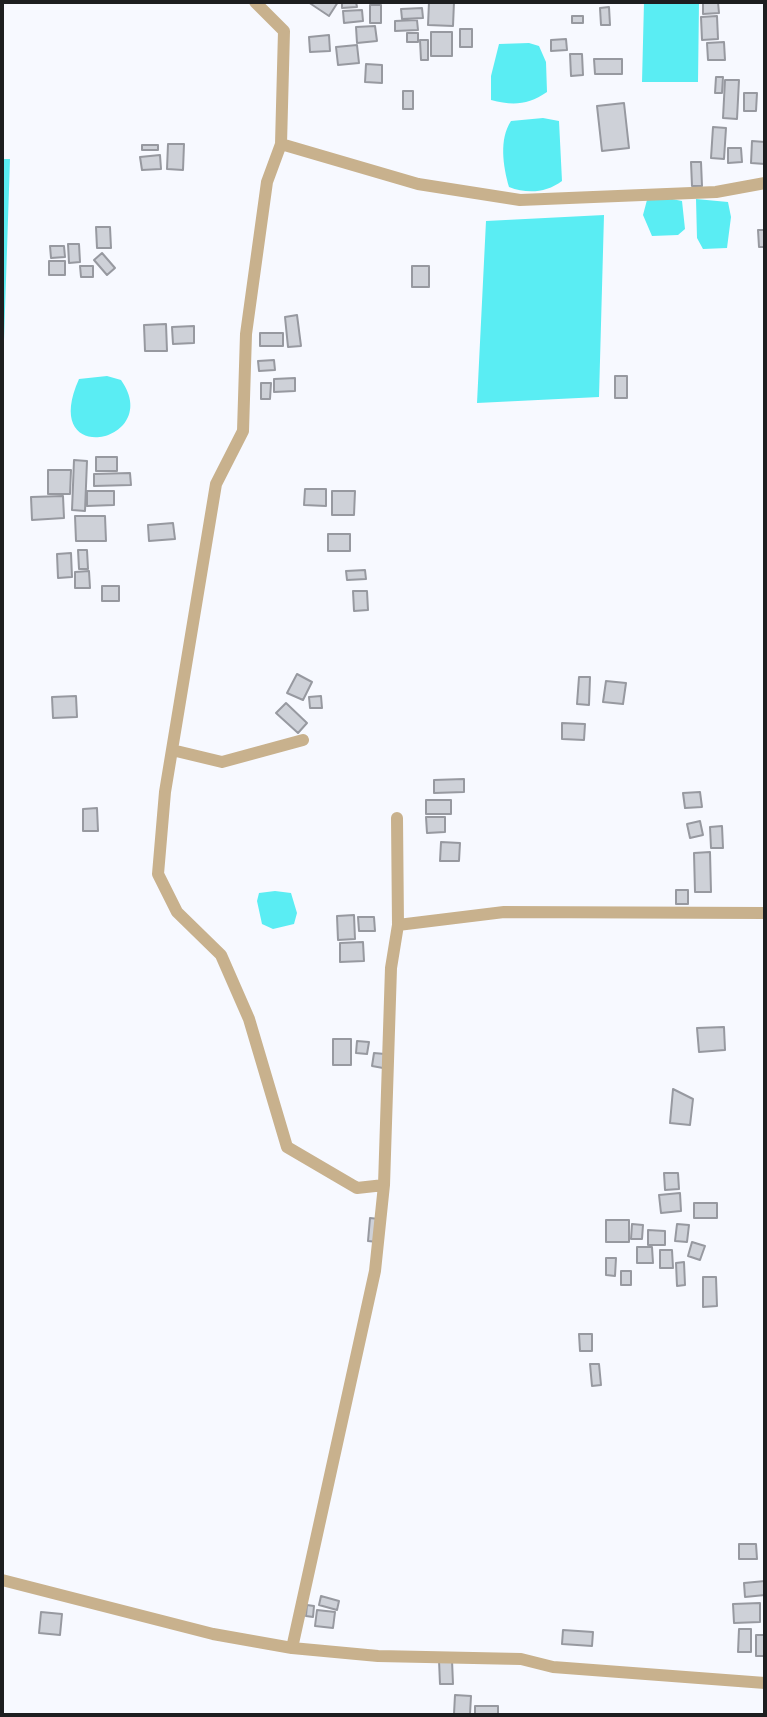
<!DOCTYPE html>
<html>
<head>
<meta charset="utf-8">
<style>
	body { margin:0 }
	#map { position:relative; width:767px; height:1717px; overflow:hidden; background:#f7f9ff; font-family:"Golos Text",sans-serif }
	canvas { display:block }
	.frame { position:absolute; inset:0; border:4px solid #1d1e20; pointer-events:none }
</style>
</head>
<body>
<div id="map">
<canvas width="767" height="1717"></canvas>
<div class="frame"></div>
</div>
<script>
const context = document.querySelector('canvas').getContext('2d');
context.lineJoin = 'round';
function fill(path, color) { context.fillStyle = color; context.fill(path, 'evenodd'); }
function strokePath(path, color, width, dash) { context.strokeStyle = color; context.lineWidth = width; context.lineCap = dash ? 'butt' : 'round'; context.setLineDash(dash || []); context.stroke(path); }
fill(new Path2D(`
	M644,2h55l-1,80h-56z
	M529,43l10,3 7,16 1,30c-19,13 -34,14 -56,8v-24l8,-32z
	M543,118l16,3 3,60c-16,12 -35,13 -53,6 -6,-21 -10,-48 2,-66z
	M2,159h8l-7,211h-1z
	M672,199l10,2 3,28 -7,6 -26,1 -9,-21 4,-15z
	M696,199l32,3 3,15 -4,31 -24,1 -6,-11z
	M604,215l-5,182 -122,6 9,-182z
	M107,376l14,4c44,62 -83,90 -42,-1z
	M275,891l16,2 6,20 -3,11 -21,5 -11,-5 -5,-23 2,-8z`), '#5aedf3');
const building = new Path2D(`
	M308,2h30l-9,14z
	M342,2h14l1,5 -15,1z
	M429,2h25l-1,24 -25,-1z
	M703,2h15l1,11 -16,1z
	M370,5h11v18h-11z
	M609,7l1,18h-9l-1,-17z
	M422,8l1,10 -21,1 -1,-10z
	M362,10l1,11 -19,2 -1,-12z
	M572,16h11v7h-11z
	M717,16l1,23 -16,1 -1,-23z
	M417,20l1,10 -23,1v-10z
	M375,26l2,15 -20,2 -1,-16z
	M460,29h12v18h-12z
	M431,32h21v24h-21z
	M407,33h11v9h-11z
	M329,35l1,16 -20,1 -1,-15z
	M566,39l1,11 -16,1v-11z
	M420,40h8v20h-7z
	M724,42l1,18h-17l-1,-17z
	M357,45l2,18 -21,2 -2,-18z
	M570,54h12l1,21 -12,1z
	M594,59h28v15h-27z
	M366,64l16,1v18l-17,-1z
	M716,77h7l-1,16h-7z
	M725,80h14l-2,39 -14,-1z
	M403,91h10v18h-10z
	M744,93h13l-1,18h-12z
	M624,103l5,45 -27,3 -5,-45z
	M713,127l13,1 -2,31 -13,-1z
	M752,141l13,1v22l-14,-1z
	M168,144h16l-1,26 -16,-1z
	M142,145h16v5h-16z
	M728,148h13l1,14 -14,1z
	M160,155l1,14 -19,1 -2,-13z
	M691,162h10l1,24h-10z
	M96,227h14l1,21h-14z
	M758,230h7v17h-6z
	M68,244h11l1,18 -11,1z
	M50,246h14l1,11 -14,1z
	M102,253l13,15 -8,7 -13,-15z
	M49,261h16v14h-16z
	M80,266h13v11h-12z
	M412,266h17v21h-17z
	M297,315l4,31 -13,1 -3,-30z
	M166,324l1,27h-22l-1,-26z
	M194,326v17l-21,1 -1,-17z
	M260,333h23v13h-23z
	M274,360l1,10 -16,1 -1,-10z
	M615,376h12v22h-12z
	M295,378v13l-21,1v-13z
	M261,383h10l-1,16h-9z
	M96,457h21v14h-21z
	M74,460l13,1 -2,50 -13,-1z
	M48,470h23l-1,24h-22z
	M130,473l1,12 -37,1v-12z
	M305,489h21v17l-22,-1z
	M87,491h27v14l-27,1z
	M332,491h23l-1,24h-22z
	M63,496l1,22 -32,2 -1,-23z
	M75,516h30l1,25h-30z
	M173,523l2,16 -26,2 -1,-16z
	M328,534h22v17h-22z
	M78,550h9l1,19h-9z
	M71,553l1,24 -14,1 -1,-24z
	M365,570l1,9 -19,1 -1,-9z
	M89,571l1,17h-15v-16z
	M102,586h17v15h-17z
	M353,591h14l1,19 -14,1z
	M297,674l15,8 -9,18 -16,-7z
	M579,677h11l-1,28 -12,-1z
	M606,681l20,2 -3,21 -20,-2z
	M76,696l1,21 -24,1 -1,-21z
	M321,696l1,12h-12l-1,-11z
	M286,703l21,20 -9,10 -22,-20z
	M562,723l23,1 -1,16 -22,-1z
	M464,779v13l-30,1v-13z
	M700,792l2,15 -17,1 -2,-15z
	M426,800h25v14h-25z
	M97,808l1,23h-15v-22z
	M426,817h19v15l-18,1z
	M700,821l3,14 -13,3 -3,-14z
	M722,826l1,22h-12l-1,-21z
	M441,842l19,1 -1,18h-19z
	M710,852l1,40h-16l-1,-39z
	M676,890h12v14h-12z
	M354,915l1,24 -17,1 -1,-24z
	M358,917h16l1,14h-16z
	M363,942l1,19 -24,1v-19z
	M724,1027l1,23 -26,2 -2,-24z
	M333,1039h18v26h-18z
	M357,1041l12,1 -2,12 -11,-1z
	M374,1053l11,1 -2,14 -11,-2z
	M673,1089l20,10 -3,26 -20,-2z
	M664,1173h14l1,16 -14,1z
	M680,1193l1,18 -20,2 -2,-18z
	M694,1203h23v15h-23z
	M370,1218l9,1 -2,23 -9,-1z
	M606,1220h23v22h-23z
	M632,1224l11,1 -1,14h-11z
	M677,1224l12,1 -2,17 -12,-1z
	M648,1230l17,1v14h-17z
	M692,1242l13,4 -5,14 -12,-4z
	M637,1247h15l1,16h-16z
	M660,1250h12l1,18h-13z
	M606,1258h10l-1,18 -9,-1z
	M684,1262l1,23 -8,1 -1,-23z
	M621,1271h10v14h-10z
	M703,1277h13l1,29 -14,1z
	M579,1334h13v17h-12z
	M590,1364h9l2,21 -9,1z
	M739,1544h17l1,15h-18z
	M765,1581v14l-20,2 -1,-14z
	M321,1596l18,5 -2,9 -18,-5z
	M760,1603v19l-26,1 -1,-19z
	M307,1605l7,1 -1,11 -7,-1z
	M317,1610l18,2 -2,16 -18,-2z
	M41,1612l21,2 -2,21 -21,-2z
	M739,1629h12v23h-13z
	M563,1630l30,2 -1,14 -30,-2z
	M756,1635h9v21h-9z
	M439,1660h13l1,24h-13z
	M455,1695l16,1 -1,18h-16z
	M475,1706h23v9h-23z`);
fill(building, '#ced1d8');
strokePath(building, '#9799a0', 2);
strokePath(new Path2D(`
	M197,1715v-1`), '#9ea0a4', 2.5, [3.5, 5]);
strokePath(new Path2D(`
	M255,2l29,29 -3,113 -14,38 -21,152 -3,97 -27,53 -51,308 -7,82 19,38 44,43 28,64 38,128 70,41 27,-3
	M281,144l137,40 102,16 196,-8 49,-9
	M172,750l50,12 81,-22
	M397,818l1,107 -7,43 -7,217 -9,86 -83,377 86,8 143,3 32,8 212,16
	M398,925l106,-13 261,1
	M2,1580l211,54 79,14`), '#c8b18d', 12);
</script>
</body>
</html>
